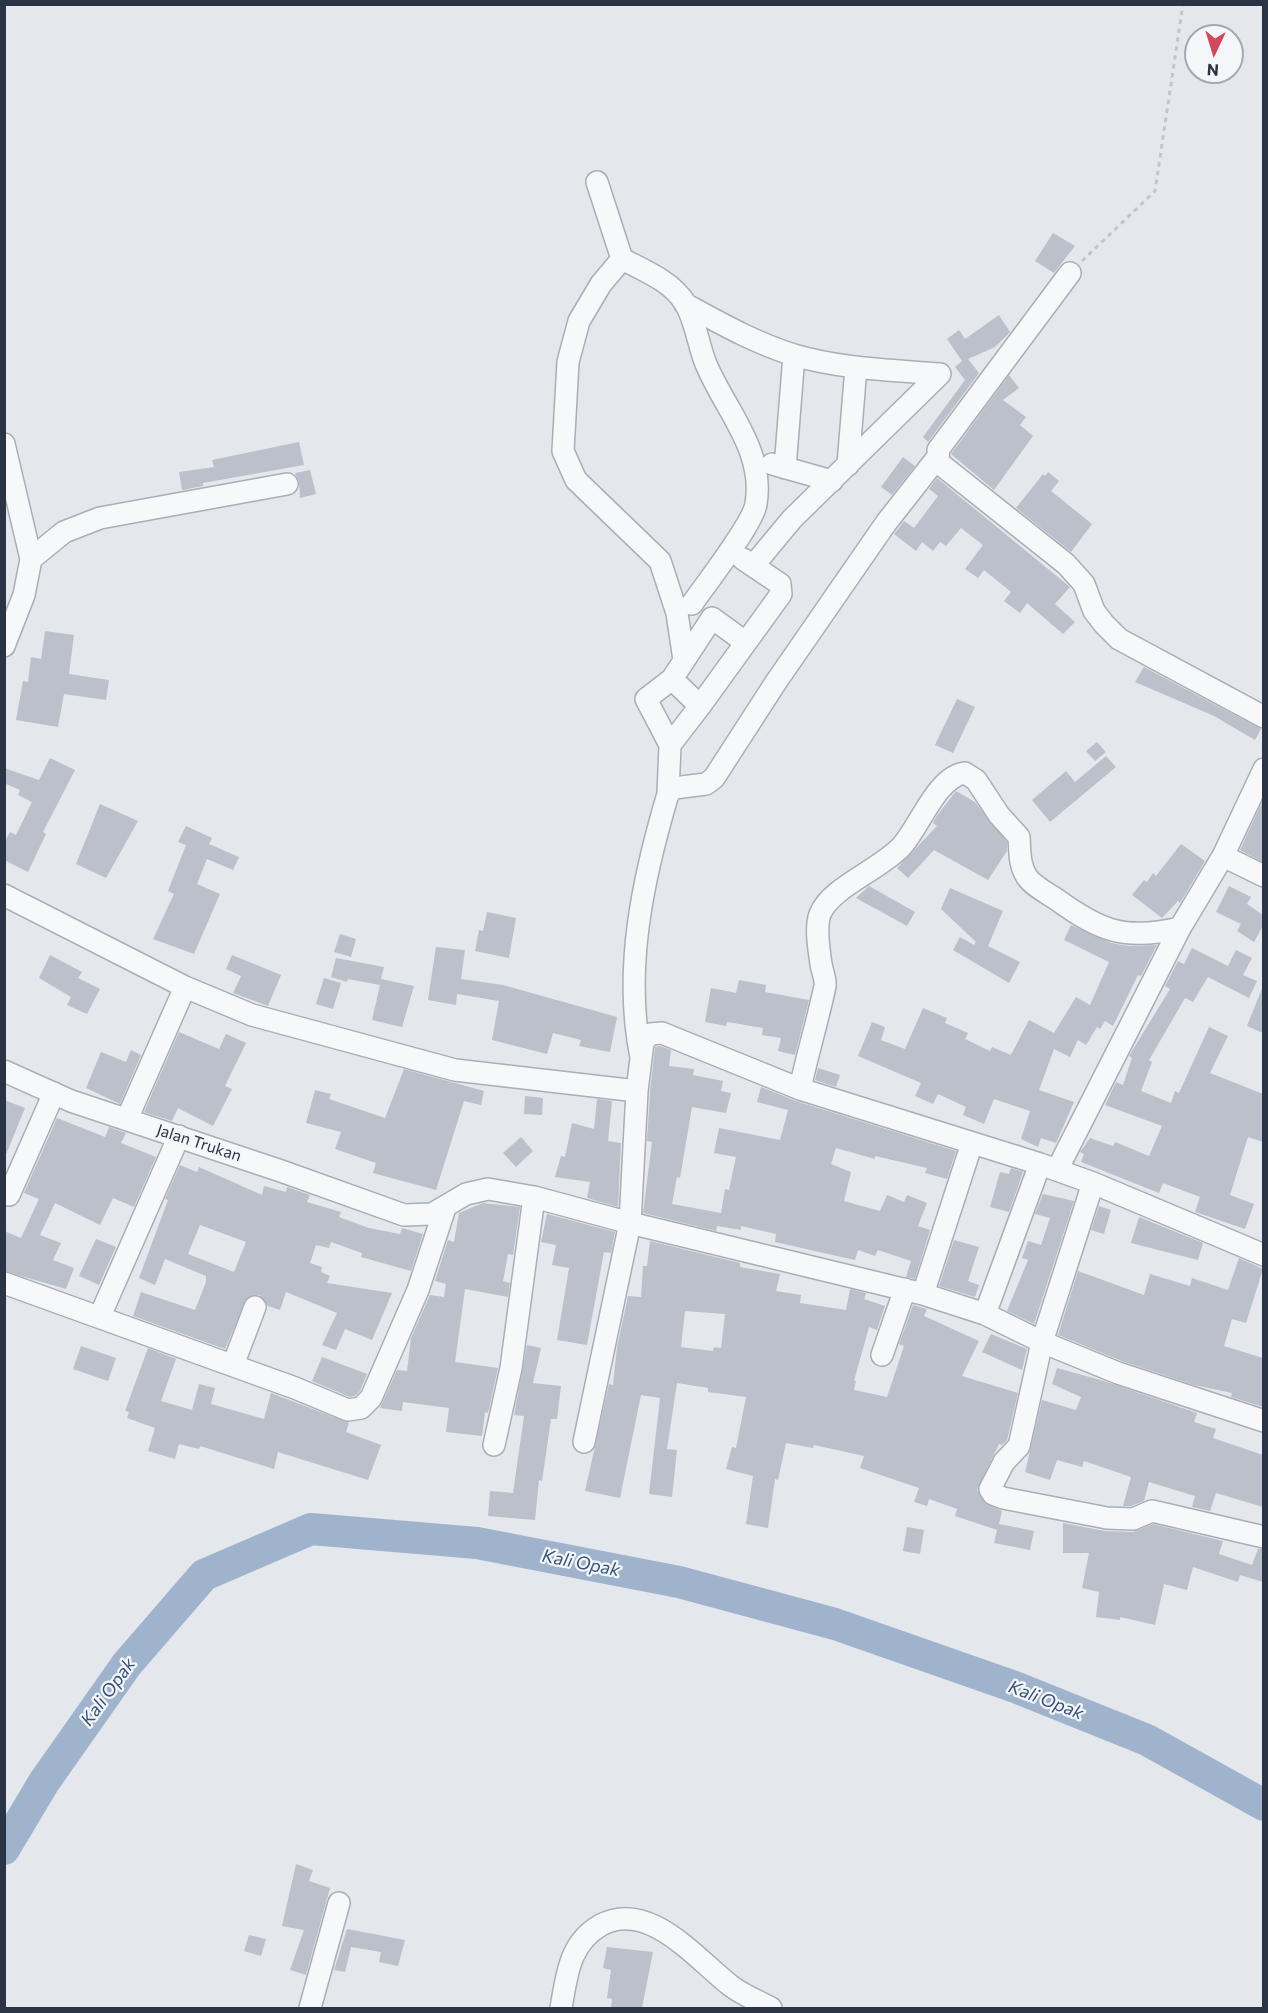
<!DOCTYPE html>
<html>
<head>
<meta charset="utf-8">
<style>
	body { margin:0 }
	#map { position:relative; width:1268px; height:2013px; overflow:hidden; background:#e4e7ec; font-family:Commissioner,sans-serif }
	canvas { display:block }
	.frame { position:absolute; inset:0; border:6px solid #2b3445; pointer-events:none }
	.north { position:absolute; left:1184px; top:24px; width:60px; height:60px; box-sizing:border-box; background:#f4f6f9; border:2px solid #a4a8b1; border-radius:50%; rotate:184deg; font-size:16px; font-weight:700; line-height:24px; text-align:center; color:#2b3445 }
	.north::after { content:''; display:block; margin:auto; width:21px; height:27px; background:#d1495b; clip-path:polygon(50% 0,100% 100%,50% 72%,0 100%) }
</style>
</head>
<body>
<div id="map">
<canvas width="1268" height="2013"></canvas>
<div class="frame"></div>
<div class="north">N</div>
</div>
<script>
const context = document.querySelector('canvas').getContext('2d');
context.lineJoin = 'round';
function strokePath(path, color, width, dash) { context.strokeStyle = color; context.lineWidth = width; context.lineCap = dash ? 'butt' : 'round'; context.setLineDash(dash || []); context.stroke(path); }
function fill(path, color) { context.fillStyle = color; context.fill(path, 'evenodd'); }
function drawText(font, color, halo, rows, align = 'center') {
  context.font = font + ' Commissioner,sans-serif'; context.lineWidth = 4.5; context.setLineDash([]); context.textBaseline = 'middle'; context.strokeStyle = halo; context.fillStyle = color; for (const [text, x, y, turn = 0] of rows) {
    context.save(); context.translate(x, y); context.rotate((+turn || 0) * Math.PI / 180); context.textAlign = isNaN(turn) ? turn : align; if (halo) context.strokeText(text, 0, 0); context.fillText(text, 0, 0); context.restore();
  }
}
strokePath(new Path2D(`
	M4,1848h1`), '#9fb4cc', 5);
strokePath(new Path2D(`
	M4,1849l40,-67 83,-118 77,-89 107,-46 166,14 202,39 156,42 180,63 132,53 117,65`), '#9fb4cc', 32);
fill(new Path2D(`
	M1053,233l22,13 -21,27 -19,-12z
	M999,315l11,17 -15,15 -27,12 11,14 -51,69 -5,-5 42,-57 -10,-13 7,-6 -15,-22 12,-9 6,9z
	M1009,375l10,13 -16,12 23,17 -6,8 13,11 -39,54 -43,-36z
	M299,442l5,23 -101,18v3l-21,4 -3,-18 35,-5 -2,-7z
	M903,457l12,9 -23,29 -11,-8z
	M310,470l6,24 -16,4 -1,-17 -4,-8z
	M1048,472l11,9 -8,10 41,33 -21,28 -55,-44 27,-34 2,2z
	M937,478l133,109 -15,17 20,18 -12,12 -36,-31 -7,10 -16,-12 7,-9 -27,-22 -6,8 -13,-9 18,-24 -22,-17 -15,18 -6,-4 -7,9 -11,-9 -6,9 -22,-17 10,-13 10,7 24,-32 -9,-7z
	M45,631l29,4 -5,39 40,6 -3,20 -42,-6 -6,33 -42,-7 7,-39 5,1 3,-25 10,2z
	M1144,667l117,62 -6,11 -41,-24 -79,-34z
	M957,699l18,8 -22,46 -18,-8z
	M1097,742l9,10 -11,9 -9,-10z
	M1106,756l10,11 -66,55 -18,-22 34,-29 9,11z
	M50,758l25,12 -32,62 3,2 -18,38 -24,-12v-17l6,-11 6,3 16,-33 -14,-7 2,-5 -16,-7v-15l35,12z
	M956,791l19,11 32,40v9l-19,29 -54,-30 -26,28 -11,-10 40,-42 -4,-3 3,-6z
	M1263,800v62l-23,-12z
	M100,804l38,17 -32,57 -30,-14z
	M186,826l26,12 -3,6 30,13 -6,13 -26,-11 -10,25 23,10 -26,60 -41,-15 21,-45 -6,-3 18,-46 -8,-3z
	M1181,844l24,17 -25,42 -2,-2 -16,17 -30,-23 12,-15 3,2 6,-9 3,3z
	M869,886l46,26 -8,14 -51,-28z
	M1229,886l22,11 -4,7 16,11v11l-9,16 -17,-11 4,-7 -25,-12z
	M950,888l53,23 -15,35 32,16 -11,21 -56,-33 7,-13 14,8 2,-3 -35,-33z
	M487,912l29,6 -7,40 -34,-7 4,-21 4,1z
	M1071,925l40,18 18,3 28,-1 -16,31 -3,-1 -25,51 -8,-5 -5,8 -3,-2 -11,18 -8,-5 -8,17 -16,-8 -15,41 35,12 -18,41 -15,-5 -3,9 -17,-8 9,-28 -36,-12 -10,25 -21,-9 3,-8 -28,-13 -5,10 -18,-8 6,-13 -63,-27 14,-34 13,5 -4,13 24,9 18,-41 24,10 -2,5 23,10 -3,6 25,12 2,-4 19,8 18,-35 25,13 22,-36 14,8 19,-43 -45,-22z
	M340,934l16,5 -5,18 -17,-5z
	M436,947l29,3 -4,29 42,6 114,32 -7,35 -31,-6 2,-6 -28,-7 -6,21 -55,-14 7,-39 -42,-7 -1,11 -28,-5z
	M1192,948l36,18 8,-16 16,8 -9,17 14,6 -8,17 -41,-21 -15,25 -8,-4 -36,62 3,2 -11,29 30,12 4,-12 4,2 30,-66 19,9 -18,37 53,21v48l-15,-5 -18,58 24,9 -9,25 -50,-17 5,-15 -37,-14 -4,10 -78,-31 3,-8 -4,-2 10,-14 23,8 2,-4 34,14 13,-30 -57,-21 11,-23 7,3 9,-27 -3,-2 41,-67 -5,-3 13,-25 6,3z
	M50,955l32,17 -4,6 22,11 -13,25 -20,-9 4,-8 -32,-19z
	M232,955l49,20 -13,31 -35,-13 8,-17 -15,-7z
	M336,958l48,9 -3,12 33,7 -12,41 -30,-7 8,-35 -32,-6 -1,3 -16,-5z
	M324,978l17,5 -8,26 -17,-5z
	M739,980l27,5 -1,7 44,8 -14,55 -17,-4 3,-13 -19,-3 1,-7 -36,-6 -1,4 -21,-4 6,-34 25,5z
	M1263,986v47l-16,-7z
	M179,1032l40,17 7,-15 20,9 -21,43 7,3 -19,37 -35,-18 -6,13 -28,-9z
	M660,1046l11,4 -2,16 25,3 -1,6 30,6 -2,10 10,2 -5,20 -34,-6 -12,71 -3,-1 -5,27 49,9 4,-24 4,1 7,-33 -22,-4 5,-25 61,12 8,-30 -31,-8 4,-15 35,14 160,50 -9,28 -22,-6 2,-5 -52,-12v3l-39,-11 -5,16 20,8 -7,29 36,10 7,-16 17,7 3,-7 20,8 -9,23 12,4 -15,49 -9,-2 5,-16 -33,-11 -3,6 -17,-6 -3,10 -80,-18 1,-8 -35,-8v4l-24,-4 -1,5 -73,-18 9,-71 -5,-1 3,-49 5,-45z
	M131,1050l10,5 -21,49 -34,-16 15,-36 25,10z
	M818,1068l22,7 -4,12 -21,-7z
	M404,1069l80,22 -3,14 -17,-4 -28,89 -63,-17 3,-10 -41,-14 6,-17 -35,-9 9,-33 16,4 -2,5 56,19z
	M525,1096l18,2 -1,17 -18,-1z
	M597,1099l15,2 -4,40 13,2 -3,64 -31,-9 3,-16 -35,-5 6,-21 4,1 7,-34 22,6z
	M4,1100l21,8 -20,49h-1z
	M57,1118l48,19 4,-10 17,6 -5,10 35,14 -22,50 -21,-9 -13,27 -45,-22 -15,32 21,8 -8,17 21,8 -8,21 -62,-18v-40l17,7 18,-39 -15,-6z
	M521,1137l12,14 -17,16 -13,-14z
	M180,1165l17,7 2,-5 63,28 2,-9 22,6 1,-5 23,8 -3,7 34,10 -2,5 30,11 31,6 2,-6 21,6 -12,37 -50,-14 1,-4 -31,-11 -2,6 -13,-3 -6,18 12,4 -1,5 9,4 -3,7 65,10 -20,47 -27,-11 -9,21 -14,-5 15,-32 -51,-21 -6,18 -12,-4 -8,-11 -13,3 -22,51 -92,-33 8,-24 54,18 11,-28v-6l-41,-17 -10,26 -16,-7 29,-78 -3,-1zM200,1225l46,17 -12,30 -46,-18z
	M1011,1168l12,4 -14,40 -19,-5 10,-35 9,2z
	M1043,1194l31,7 -40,123 -27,-13 21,-51 -6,-2 6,-17 13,4 9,-27 -15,-4z
	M483,1203l37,4 -7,48 -5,-1 -5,27 7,2 -2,14 -43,-8 -10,73 43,6 -10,45 -3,-1 -3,24 -36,-4 3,-24 -46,-6 -1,9 -22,-3 17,-38 10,1 4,-33 19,-43 14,2 2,-13 -11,-3 13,-41 6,2 5,-29z
	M1099,1206l12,4 -7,24 -13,-4z
	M547,1214l68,18 -4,21 -7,-1 -17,93 -30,-5 12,-72 -17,-3 4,-20 -15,-3z
	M1139,1217l64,26 -5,17 -67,-17z
	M96,1239l20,8 -17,38 -20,-9z
	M954,1240l25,7 -11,34 11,4 -4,12 -36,-11z
	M650,1241l90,22v4l40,7 -4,17 25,4 -1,8 46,7 4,-21 16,4 -2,6 21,7 -8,24 -8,-3 -15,54h2l-2,9 33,7 17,-51 -5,-2 14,-39 14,4 -3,7 55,25 -17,35 56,17 -11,47 -5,5 -3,-1 -22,46 11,15 14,6 -3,13 35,7 -4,19 -36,-7 3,-13 -42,-14 2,-7 -28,-10 -2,7 -13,-4 5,-14 -59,-20 4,-12 -50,-11 -1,3 -27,-5 -8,37 -3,-1 -7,49 -22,-4 7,-48 -27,-7 6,-22 4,1 10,-51 -38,-5v-4l-31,-5 -10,66 10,1 -5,47 -23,-3 11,-96 -19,-3 -21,103 -35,-7 24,-107 4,1 4,-38 11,-51 13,1 2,-31h4zM685,1311l40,3 -4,34 -7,-1 -1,4 -32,-4z
	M1239,1258l24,11 -17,54 -14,-4 -8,27 39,12v49l-32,-10 1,-4 -38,-8 -72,-24 -64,-26 20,-64 66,24 6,-21 40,12 2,-8 36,12z
	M991,1334l36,15 -5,21 -40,-18z
	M527,1345l14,3 -8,35 28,3 -4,33h-6l-9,62 -3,-1 -4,40 -47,-4 2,-25 23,2 11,-77 -10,-1z
	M81,1346l35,12 -8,23 -35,-12z
	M148,1348l28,11 -15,42 31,9 7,-26 16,4 -4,16 53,15 7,-26 78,30 -3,9 35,13 -13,35 -90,-28 -4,17 -74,-23 -1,3 -20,-5 -4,15 -27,-8 7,-23 -28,-10 2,-6 -4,-1z
	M322,1357l45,17 -7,17 -5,5 -5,1 -38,-16z
	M1057,1368l47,13 93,32 -3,9 22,7 -3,9 50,17v52l-47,-14 -6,18 -18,-4 3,-11 -46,-14 -5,19 -13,5h-8l8,-29 -47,-16 -2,6 -25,-7 -7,20 -25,-8 17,-72 34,10 5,-13 -29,-13z
	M1063,1523l42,8 28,1 20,-8 70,17 -4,13 33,11 6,-16h5v33l-23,-7 -2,7 -45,-15 -6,23 -23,-6 -9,41 -35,-8v3l-24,-3 3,-25 -17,-4 7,-35h-26z
	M907,1527l17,3 -4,24 -17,-3z
	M296,1864l17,6 -4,11 21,7 -24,87 -16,-5 14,-40 -22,-4z
	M347,1929l58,11 -7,26 -19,-4 2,-10 -30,-5 -6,25 -11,-2z
	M249,1935l17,4 -5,17 -17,-5z
	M607,1947l46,5 -11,56h-31l1,-9 -5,-1 4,-28 -8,-2z`), '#bbc0ca');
const minor = new Path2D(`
	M597,182l25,77 -21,25 -22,37 -11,41 -5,89 13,29 84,81 17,52 7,47
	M622,259c23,12 49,22 63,44 11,18 13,42 21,61 19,46 59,86 50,140 -3,20 -51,81 -64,100
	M1070,273l-132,177 1,13 127,101 18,20 10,27 10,13 15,15 145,78
	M685,304c35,19 70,39 109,51 47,14 98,15 146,19l-148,145 -39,47
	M4,444l27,115 -7,36 -20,51
	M772,464l60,17
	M848,465l8,-98
	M785,468l9,-113
	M31,559l33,-27 36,-14 187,-34
	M700,706l81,-112 -1,-10 -37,-25
	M670,745l30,-39 -28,-27
	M668,794l2,-49 -24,-46 26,-20 40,-61 33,24
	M1223,856l41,20
	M4,895l181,92 67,28 203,55 182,21
	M641,1057c-18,-87 2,-179 27,-263l6,-6 32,-4 8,-6 62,-96 110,-159 51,-65
	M4,1071l67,30 210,70 123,44 28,-1 34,-20 22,-5 46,8 96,26 293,71 62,20 57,28 76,31 146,48
	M800,1089c7,-34 18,-69 25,-103 1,-7 -3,-15 -4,-22 -2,-15 -6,-36 -1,-50 10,-26 59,-44 81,-67 18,-19 36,-71 64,-74l11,7 23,35 20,22c1,14 0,28 8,40 6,9 20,16 29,22 44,32 69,42 124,29
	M127,1119l58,-132
	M1057,1170l123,-242 43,-72 41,-87
	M1093,1183l-51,159 -23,104 -15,16 -14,27 3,5 10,4 104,20 26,1 19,-8 112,26
	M9,1195l45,-102
	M4,1283l291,105 53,22 13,-2 10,-10 47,-108 27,-82
	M923,1294l49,-151
	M985,1314l55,-150
	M100,1316l79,-180
	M882,1355l23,-66
	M233,1365l22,-58
	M584,1442l46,-219 7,-132 6,-49 7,-8 12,-1 138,56 240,75 53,19 171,72
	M494,1445l17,-77 23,-171
	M310,2008l29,-105
	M561,2008c6,-33 8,-65 40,-83 48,-26 95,34 130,61 12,9 27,15 40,22`);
strokePath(minor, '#a9aeb7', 24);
strokePath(new Path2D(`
	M1082,261l73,-70 28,-187`), '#c2c5cb', 3, [4.5, 4.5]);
strokePath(minor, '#f7f8fa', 21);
drawText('16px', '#2b3445', '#f4f6f9', [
	["Jalan Trukan",199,1143,18]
]);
drawText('italic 18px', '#34527a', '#f4f6f9', [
	["Kali Opak",581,1563,11],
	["Kali Opak",108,1692,-54],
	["Kali Opak",1046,1700,21]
]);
</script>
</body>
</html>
